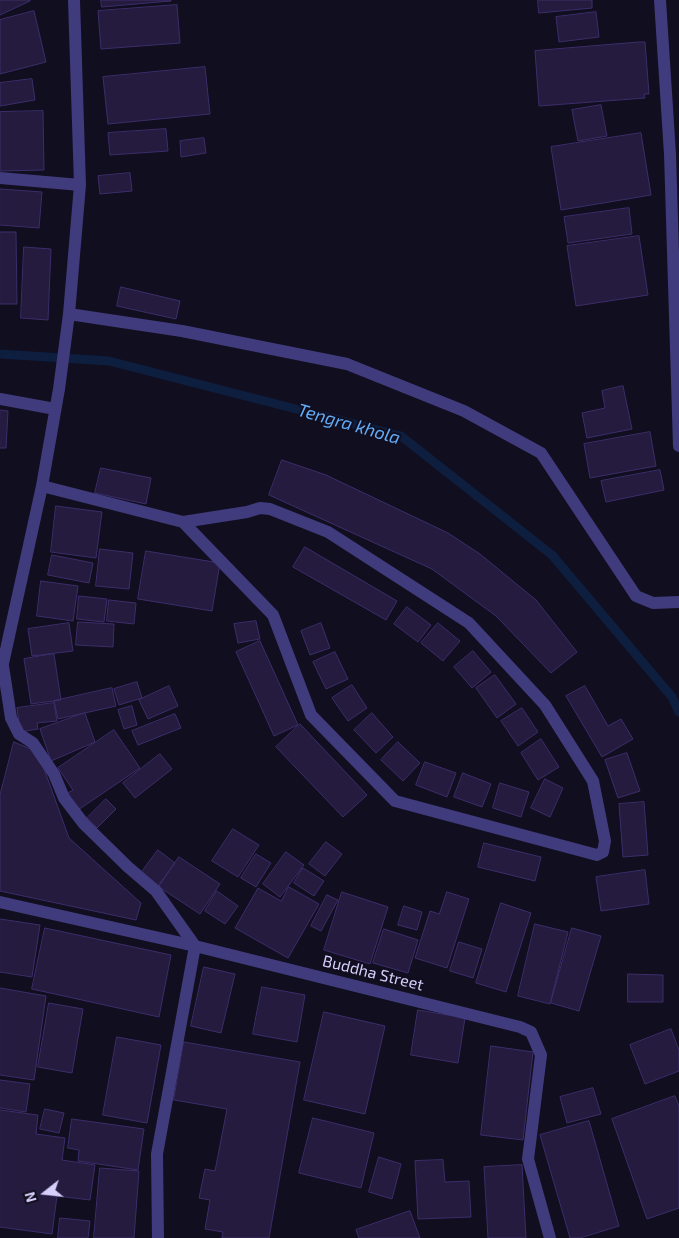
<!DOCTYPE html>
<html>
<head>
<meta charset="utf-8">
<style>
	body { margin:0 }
	#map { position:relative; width:679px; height:1238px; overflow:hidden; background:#110e1f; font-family:"Exo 2",sans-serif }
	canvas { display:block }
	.north { position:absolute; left:20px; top:1168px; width:50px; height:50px; -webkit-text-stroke:4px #110e1f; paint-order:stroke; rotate:254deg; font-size:14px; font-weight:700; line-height:20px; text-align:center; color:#d6cffc }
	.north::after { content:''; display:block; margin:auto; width:18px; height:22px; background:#d6cffc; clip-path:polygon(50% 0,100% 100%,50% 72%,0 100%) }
</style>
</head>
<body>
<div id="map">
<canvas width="679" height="1238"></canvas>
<div class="north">N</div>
</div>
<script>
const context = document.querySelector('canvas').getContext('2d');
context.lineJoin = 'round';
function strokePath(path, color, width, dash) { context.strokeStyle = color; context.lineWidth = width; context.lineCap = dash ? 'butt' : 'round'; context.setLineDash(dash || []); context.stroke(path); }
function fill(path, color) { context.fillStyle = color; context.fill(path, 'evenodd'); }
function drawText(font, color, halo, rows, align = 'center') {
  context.font = font + ' "Exo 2",sans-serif'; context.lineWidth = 4; context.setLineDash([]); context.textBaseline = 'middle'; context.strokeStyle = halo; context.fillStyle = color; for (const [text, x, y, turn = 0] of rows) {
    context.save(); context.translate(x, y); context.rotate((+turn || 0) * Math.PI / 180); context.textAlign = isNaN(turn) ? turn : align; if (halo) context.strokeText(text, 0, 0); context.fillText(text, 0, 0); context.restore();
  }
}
strokePath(new Path2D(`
	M0,354l109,7 292,75 151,119 120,142 7,15`), '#0e1e3f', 9);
const building = new Path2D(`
	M0,0h30v1l-30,14z
	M101,0h70v1l-69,6z
	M538,0h54v8l-53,5z
	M177,5l3,38 -79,6 -3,-38z
	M34,11l12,51 -46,12v-54z
	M596,12l3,25 -40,5 -3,-25z
	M639,42h6l4,52h-5l1,4 -106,8 -4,-55z
	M205,67l5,47 -102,10 -5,-47z
	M32,79l3,21 -35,6v-23z
	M601,105l6,31 -29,5 -6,-31z
	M43,111l1,59 -44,1v-59z
	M166,129l2,22 -58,4 -2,-22z
	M641,133l10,62 -90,15 -10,-63z
	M204,138l2,15 -25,4 -1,-16z
	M130,173l2,18 -32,3 -2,-18z
	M0,189l42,3 -3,36 -39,-3z
	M629,208l3,26 -64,9 -4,-26z
	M0,232h16l1,72h-17z
	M639,236l9,59 -72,11 -9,-60z
	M24,247l27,2 -3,71 -27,-2z
	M121,287l59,14 -4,18 -59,-13z
	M623,386l9,43 -45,9 -5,-25 23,-5 -3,-17z
	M0,410l8,1 -2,37h-6z
	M650,432l6,34 -66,12 -6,-34z
	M282,460l44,15 122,58 32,21 56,46 41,52 -26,21 -55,-57 -64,-47 -163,-74z
	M101,468l50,10 -5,26 -51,-11z
	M660,470l4,20 -58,12 -5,-21z
	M56,506l46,6 -6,46 -45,-6z
	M305,547l92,54 -11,19 -93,-53z
	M100,549l33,4 -4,36 -33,-3z
	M146,551l74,12 -8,48 -74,-12z
	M52,555l41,8 -4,20 -41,-8z
	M41,581l37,5 -5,35 -36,-5z
	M79,596l28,3 -3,23 -27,-3z
	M109,600l27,3 -2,21 -27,-3z
	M407,607l24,18 -13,17 -24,-18z
	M256,621l4,18 -22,4 -4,-19z
	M78,622l36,2 -1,23 -37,-2z
	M69,623l4,28 -41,5 -4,-27z
	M321,623l9,25 -20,7 -9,-24z
	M438,623l22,18 -17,20 -22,-18z
	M260,641l38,84 -24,11 -38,-84z
	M473,651l18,21 -19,16 -18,-21z
	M335,652l13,27 -22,10 -13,-27z
	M54,654l7,46 -30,4 -7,-45z
	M495,675l21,29 -19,14 -21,-30z
	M137,682l5,16 -23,7 -5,-16z
	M352,685l15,23 -19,13 -16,-23z
	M169,686l9,20 -30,13 -9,-19z
	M585,686l23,40 13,-7 12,20 -31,18 -36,-61z
	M112,688l4,18 -58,13 -4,-18z
	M54,703l3,18 -20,2 1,6 -18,3 -3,-24z
	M132,706l5,19 -13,4 -6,-19z
	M522,708l16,24 -20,14 -17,-25z
	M85,713l10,29 -44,19 -11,-32z
	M372,713l21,24 -17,16 -22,-23z
	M175,714l6,14 -43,17 -6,-14z
	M300,724l67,71 -24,22 -67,-70z
	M114,730l26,38 -62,42 -10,-17 5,-3 -15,-22z
	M541,739l18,28 -21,13 -17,-27z
	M14,742l24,10 31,86 72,65 -5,17 -136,-29v-96z
	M398,742l22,21 -17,18 -22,-21z
	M627,753l13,38 -22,7 -13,-38z
	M160,754l12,15 -37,29 -12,-15z
	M425,762l31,11 -9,24 -31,-12z
	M463,773l28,11 -9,23 -28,-10z
	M545,779l18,9 -13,29 -19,-9z
	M500,783l29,9 -8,25 -28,-9z
	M106,799l10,10 -19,19 -10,-10z
	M644,802l4,53 -25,2 -4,-53z
	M233,829l26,16 -21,32 -26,-16z
	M326,842l16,12 -17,22 -16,-12z
	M484,843l57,14 -6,24 -57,-14z
	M158,850l17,13 -17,23 -17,-13z
	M286,852l18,13 -24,32 -17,-13z
	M256,854l15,9 -15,24 -15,-9z
	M179,857l41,27 -20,30 -41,-27z
	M303,868l21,13 -10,15 -20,-13z
	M645,870l4,34 -48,7 -5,-34z
	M289,887l30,17 -31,54 -53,-30 23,-40 23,13z
	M217,891l21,15 -13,18 -20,-13z
	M342,892l46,15 -18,57 -46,-14z
	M447,892l22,7 -22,69 -32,-10 15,-47 9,3z
	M327,895l11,5 -17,31 -10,-5z
	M501,903l30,10 -25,79 -30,-9z
	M404,906l18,6 -5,18 -19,-5z
	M0,919l40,6 -8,52 -32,-5z
	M535,924l33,8 -18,72 -32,-8z
	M45,928l126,27 -12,62 -127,-28z
	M572,928l29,8 -22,75 -28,-8z
	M384,929l34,11 -10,33 -35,-10z
	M459,942l23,7 -9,29 -23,-7z
	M204,967l31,7 -14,59 -30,-7z
	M628,974l35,1v27h-35z
	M262,987l43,8 -8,47 -44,-8z
	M0,988l46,8 -12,84 -34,-5z
	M49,1003l34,6 -11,64 -34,-6z
	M418,1010l47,8 -7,45 -47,-8z
	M324,1012l61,14 -20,88 -61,-14z
	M671,1029l8,21v21l-34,13 -15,-39z
	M117,1037l44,8 -14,78 -44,-8z
	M184,1042l116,20 -31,176h-47l1,-6 -18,-3 5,-29 -11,-2 6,-29 10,2 12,-62 -53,-9z
	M491,1046l42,6 -10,88 -42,-5z
	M0,1080l30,4 -4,28 -26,-4z
	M593,1088l8,26 -34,9 -7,-26z
	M675,1096l4,10v102l-32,11 -35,-100z
	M45,1109l19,4 -5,20 -19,-4z
	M0,1110l38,5 -2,19 29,4 -3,22 33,5 -5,35 -33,-4 -5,38 -52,-7z
	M313,1118l61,15 -13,55 -62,-15z
	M72,1119l72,10 -6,41 -60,-9 1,-11 -11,-2z
	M589,1121l30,105 -39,12h-10l-30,-103z
	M379,1157l22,7 -9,35 -23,-7z
	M443,1160l2,22 24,-1 2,36 -53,2 -3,-58z
	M522,1165l4,73h-38l-4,-71z
	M100,1168l39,3 -5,67h-40z
	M410,1211l10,27h-61l-3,-8z
	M60,1218l30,3 -2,17h-30z`);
fill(building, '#241b3f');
strokePath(building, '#3c2e6a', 1);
strokePath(new Path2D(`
	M660,0l10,154 9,292
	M0,178l80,7
	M69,314l113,17 165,33 117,47 77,42 95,143 17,7 26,-1
	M0,399l55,10
	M42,486l141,36 64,-10 13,-4 10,1 58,23 141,91 76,82 48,76 12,60 -2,11 -6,3 -202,-54 -84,-86 -38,-100 -90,-93
	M3,666l8,52 8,16 14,9 21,31 10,24 20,26 44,43 28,24 39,55 -38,208 1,84
	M0,677l42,-191 17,-97 10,-75 11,-129 -6,-185
	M0,902l195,44 325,81 11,5 10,23 -13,104 22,79`), '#403b7c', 12);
drawText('16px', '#d6cffc', '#110e1f', [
	["Buddha Street",373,973,14]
]);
drawText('italic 18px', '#62acf7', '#110e1f', [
	["Tengra khola",349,424,16]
]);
</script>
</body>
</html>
